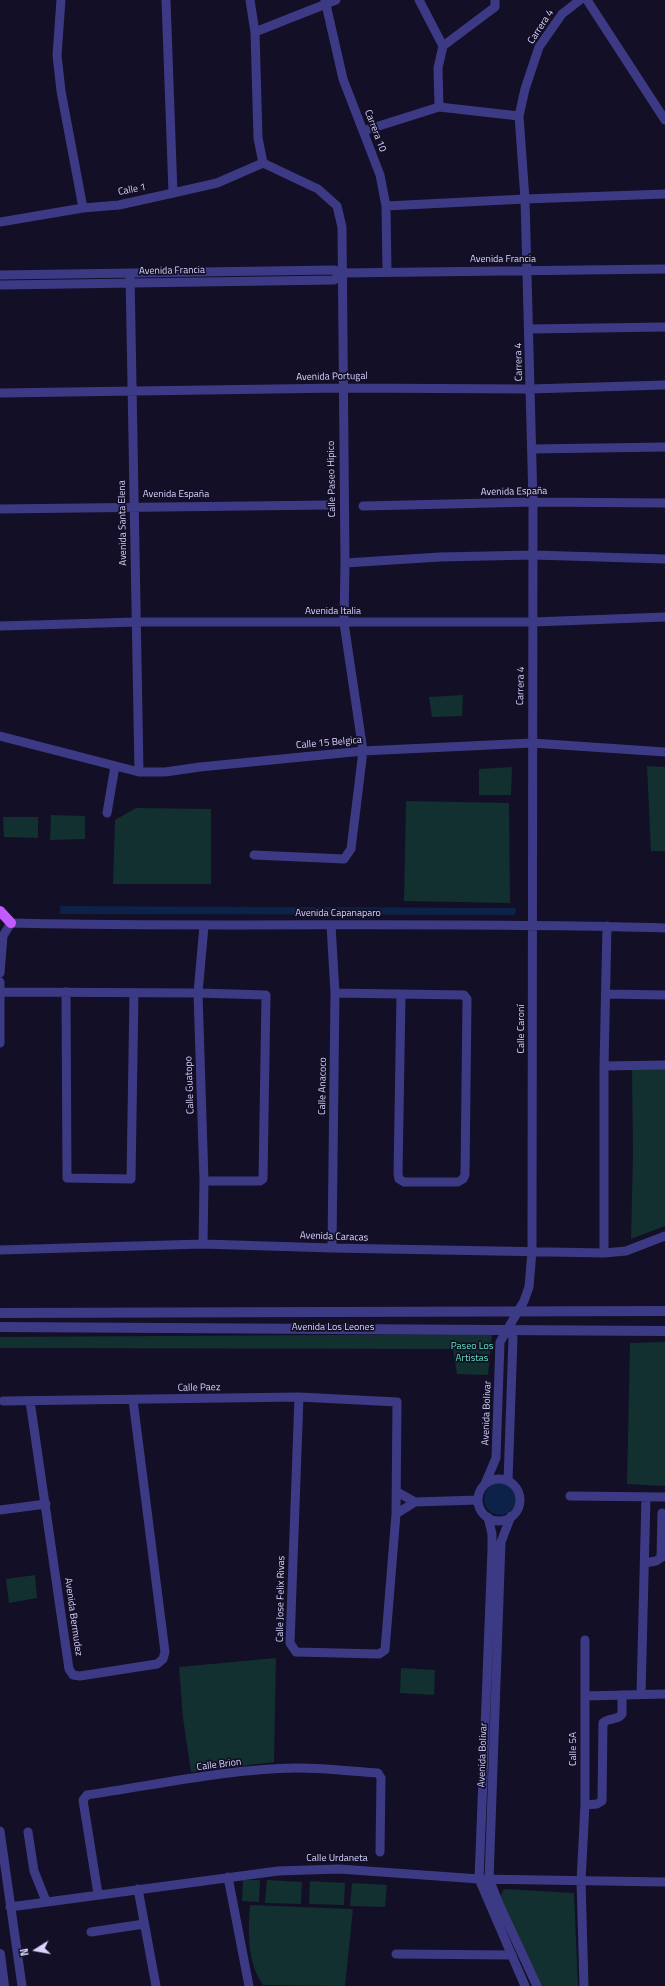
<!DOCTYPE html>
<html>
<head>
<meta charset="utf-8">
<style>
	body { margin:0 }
	#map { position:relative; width:665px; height:1986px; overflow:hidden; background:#130f26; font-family:"Titillium Web",sans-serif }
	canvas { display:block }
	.north { position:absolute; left:16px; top:1930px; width:40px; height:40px; -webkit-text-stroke:3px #130f26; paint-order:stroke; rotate:259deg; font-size:11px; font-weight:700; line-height:16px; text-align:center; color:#d9d4ff }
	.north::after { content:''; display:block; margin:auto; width:14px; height:18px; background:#d9d4ff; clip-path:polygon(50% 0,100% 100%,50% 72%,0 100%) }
</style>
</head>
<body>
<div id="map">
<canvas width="665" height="1986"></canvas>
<div class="north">N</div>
</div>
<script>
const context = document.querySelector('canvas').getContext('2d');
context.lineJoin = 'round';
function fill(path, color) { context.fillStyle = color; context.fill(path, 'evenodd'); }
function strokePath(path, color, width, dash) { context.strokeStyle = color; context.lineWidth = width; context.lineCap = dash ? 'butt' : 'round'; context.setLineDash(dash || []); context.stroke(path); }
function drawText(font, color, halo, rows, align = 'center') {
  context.font = font + ' "Titillium Web",sans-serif'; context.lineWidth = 3.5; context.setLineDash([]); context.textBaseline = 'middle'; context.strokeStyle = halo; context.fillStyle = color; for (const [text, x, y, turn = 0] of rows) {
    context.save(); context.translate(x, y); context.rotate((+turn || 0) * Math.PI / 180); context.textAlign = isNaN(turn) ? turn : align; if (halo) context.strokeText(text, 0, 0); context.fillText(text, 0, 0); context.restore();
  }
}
fill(new Path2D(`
	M463,695l-1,21 -30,1 -3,-20z
	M647,766l18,1v84h-14z
	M512,767l-1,28h-32v-26z
	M406,801l103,2 1,100 -106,-2z
	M136,808l75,1v75h-98l2,-64z
	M51,815l34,1v23l-35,1z
	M3,817h35v21l-34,-1z
	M665,1069v157l-34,13 2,-86 -1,-83z
	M492,1334l-4,41 -31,-1 -4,-25 -453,-1v-11z
	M665,1342v144l-38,-2 3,-141z
	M35,1575l2,23 -28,5 -3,-24z
	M276,1658l-2,104 -83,10 -8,-54 -4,-51z
	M401,1668l34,2 -1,25 -34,-2z
	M243,1880h17l-1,22 -17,-1z
	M267,1880l35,2 -1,22 -36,-1z
	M310,1881l35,2 -1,22 -35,-1z
	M352,1883l35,2 -2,22 -35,-1z
	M504,1889l70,4 4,93h-37l-41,-89z
	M250,1905l103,4 -8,77 -82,-1c-16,-23 -15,-52 -13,-80z`), '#12302f');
fill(new Path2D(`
	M60,906l456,2 -1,7 -455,-1z
	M484 1499a16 16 0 1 1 32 0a16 16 0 1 1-32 0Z`), '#0c2248');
strokePath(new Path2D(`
	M61,0l-4,55 4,36 22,117
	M166,0l7,193
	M250,0l5,32 3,106 5,25 55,26 19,17 5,21 3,336 -1,60 19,128 -12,98 -7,10 -90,-4
	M325,0l18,79 37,96 6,31 1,66
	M419,0l24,46 -5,22 1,39
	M587,0l78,120
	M255,32l81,-32
	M443,46l52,-39v-7
	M363,131l76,-24 80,9
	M386,206l139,-7 140,-5
	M0,222l83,-14 36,-3 54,-12 44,-10 46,-20
	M130,274l9,498
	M0,275l334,-5 8,3 323,-4
	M0,285l334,-5 8,-7
	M529,329l136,-2
	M0,393l342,-5 188,1 135,-4
	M532,449l133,-2
	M363,506l170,-4 132,1
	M0,509l328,-4
	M345,563l95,-6 93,-2 132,4
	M0,626l136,-4h397l132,-5
	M0,736l139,36h26l35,-5 163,-16 169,-8 133,9
	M107,813l8,-47
	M331,925l4,68 -3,255
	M0,973l3,-37 8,-13c218,5 436,-2 654,5
	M0,982v61
	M1,992l197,1 68,2 -3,184 -3,2h-56
	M66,992l1,186 64,1 3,-186
	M335,993l129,2 3,4 -2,176 -2,4 -5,3h-54l-5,-3 -1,-5 3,-179
	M606,994l59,1
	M604,1066l61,-1
	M203,1244l1,-63 -6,-188 6,-67
	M0,1250l203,-6 129,4 272,5 22,-2 39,-15
	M604,1253v-187l3,-140
	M3,1401l296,-4 98,5 -1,112 -11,136 -6,4 -83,-2 -6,-9 9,-246
	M30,1401l39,268 4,6 7,1 77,-12 6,-5 2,-7 -32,-252
	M478 1500a21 21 0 1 1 42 0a21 21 0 1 1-42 0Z
	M508,1481l5,-143 -4,-9
	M485,1484l11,-26 4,-116 24,-41 5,-14 3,-36 1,-749 -8,-303 -6,-83 6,-27 14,-42 23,-33 18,-14
	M397,1492l18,10 63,-2
	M570,1496l95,1
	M0,1510l46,-6
	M396,1514l19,-12
	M511,1516l-10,26 -12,337 10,25 38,82
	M488,1517l4,17v16l-13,329 46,107
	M661,1557l1,-44
	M645,1563l11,-2 9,-6
	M585,1640v56
	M641,1694l5,-197
	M585,1805l12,-1 5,-3 1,-78c5,-6 15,-2 19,-9v-19
	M0,1831l22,155
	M28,1832l6,39 12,30
	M228,1877l21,109
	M138,1889l18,97
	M98,1894l-15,-94 4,-5c69,-10 139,-26 209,-27 27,0 55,3 82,5l3,5 -1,74
	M10,1907l268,-36 61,-2 140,10 186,3
	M91,1932l53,-8
	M396,1954l116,1
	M584,1986l-3,-105 4,-76v-109l80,-2`), '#3d3a85', 9);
strokePath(new Path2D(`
	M0,1313l665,-2
	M0,1327l665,4
	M0,1954l4,32`), '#3d3a85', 10);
strokePath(new Path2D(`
	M0,911l11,12`), '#c25bff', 10);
drawText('10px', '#d9d4ff', '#130f26', [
	["Carrera 4",541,27,-57],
	["Carrera 10",375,131,69],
	["Calle 1",132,190,-11],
	["Avenida Francia",503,260],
	["Avenida Francia",172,271,-1],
	["Carrera 4",519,362,-91],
	["Avenida Portugal",332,377,-1],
	["Calle Paseo Hipico",332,479,-91],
	["Avenida España",514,492,-1],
	["Avenida España",176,495],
	["Avenida Santa Elena",123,523,-91],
	["Avenida Italia",333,612],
	["Carrera 4",521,686,-89],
	["Calle 15 Belgica",329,743,-5],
	["Avenida Capanaparo",338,914],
	["Calle Caroní",522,1029,-90],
	["Calle Guatopo",190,1085,-92],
	["Calle Anacoco",323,1086,-89],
	["Avenida Caracas",334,1237,2],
	["Avenida Los Leones",333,1328],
	["Calle Paez",199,1388,-1],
	["Avenida Bolivar",487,1413,-88],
	["Calle Jose Felix Rivas",281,1599,-89],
	["Avenida Bermudez",73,1617,82],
	["Calle 5A",574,1749,-90],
	["Avenida Bolivar",483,1755,-88],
	["Calle Brion",219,1765,-7],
	["Calle Urdaneta",337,1859]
]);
drawText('10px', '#5fe0c0', '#130f26', [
	["Paseo Los",472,1347],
	["Artistas",472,1359]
]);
</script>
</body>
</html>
